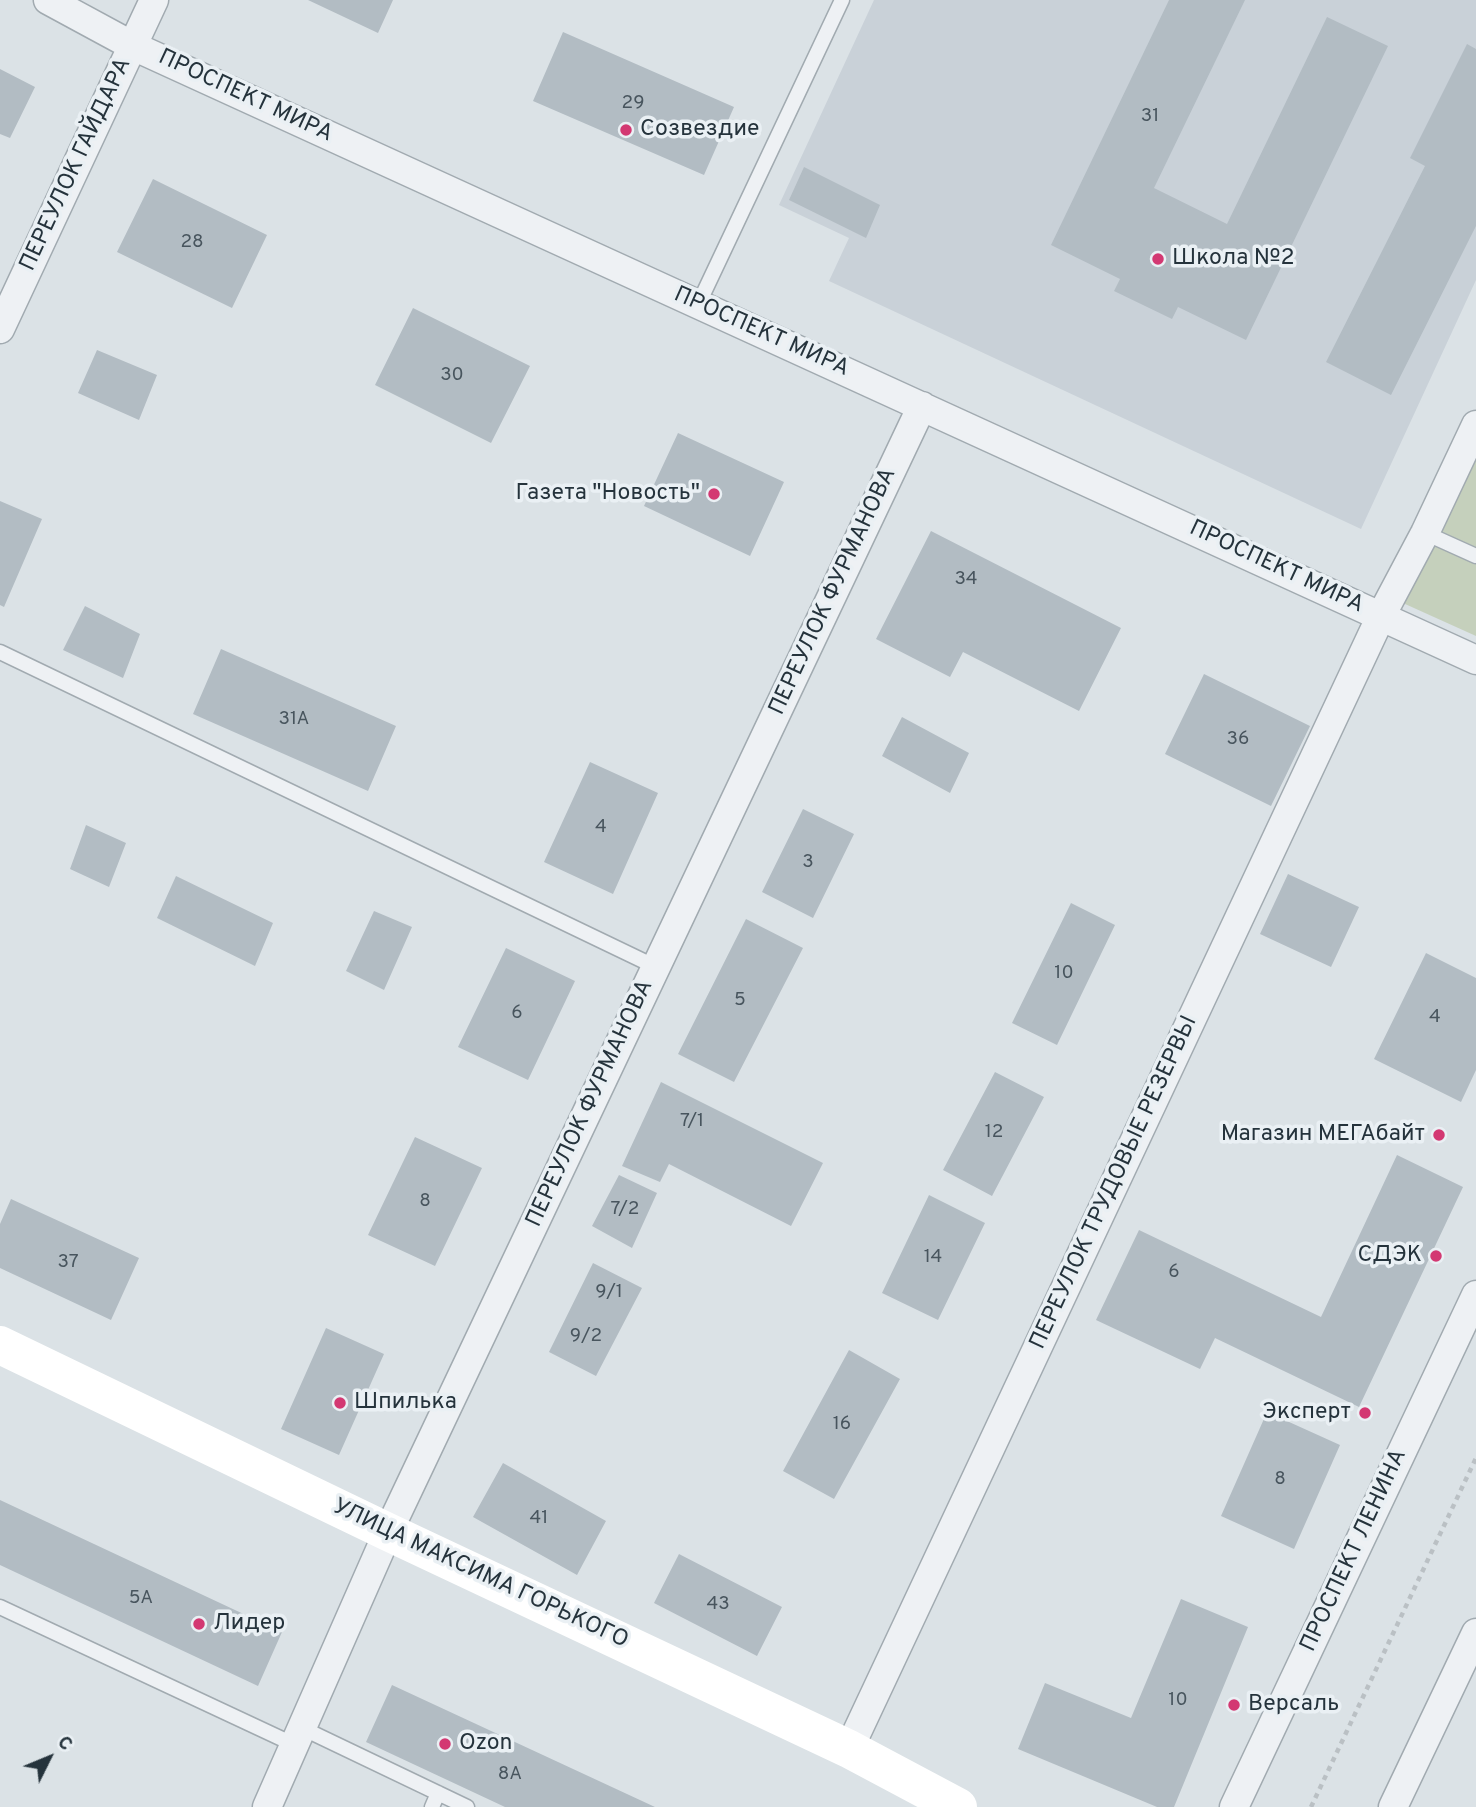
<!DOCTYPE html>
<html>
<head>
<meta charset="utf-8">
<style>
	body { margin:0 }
	#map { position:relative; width:1476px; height:1807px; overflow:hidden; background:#dbe2e6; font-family:Overpass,sans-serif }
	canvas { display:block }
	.north { position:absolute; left:14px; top:1723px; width:70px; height:70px; -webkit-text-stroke:5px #eaf0f4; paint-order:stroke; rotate:47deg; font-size:19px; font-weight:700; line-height:28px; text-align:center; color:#25333c }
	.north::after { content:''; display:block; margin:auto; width:24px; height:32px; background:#25333c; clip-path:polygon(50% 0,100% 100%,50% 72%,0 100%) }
</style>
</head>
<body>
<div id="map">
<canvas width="1476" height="1807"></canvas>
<div class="north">С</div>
</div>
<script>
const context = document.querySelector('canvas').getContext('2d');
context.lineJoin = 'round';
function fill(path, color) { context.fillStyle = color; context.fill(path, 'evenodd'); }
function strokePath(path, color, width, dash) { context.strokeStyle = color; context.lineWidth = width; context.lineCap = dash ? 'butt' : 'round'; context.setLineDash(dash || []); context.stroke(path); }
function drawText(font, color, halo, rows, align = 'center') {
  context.font = font + ' Overpass,sans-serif'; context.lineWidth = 7; context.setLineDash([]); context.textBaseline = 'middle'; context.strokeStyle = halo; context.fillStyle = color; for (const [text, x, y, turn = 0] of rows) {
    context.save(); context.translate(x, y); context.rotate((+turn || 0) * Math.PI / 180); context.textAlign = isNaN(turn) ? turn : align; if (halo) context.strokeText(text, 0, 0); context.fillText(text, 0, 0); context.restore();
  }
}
fill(new Path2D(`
	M874,0h602v280l-115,249 -532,-248 20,-43 -70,-33z`), '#c9d1d8');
fill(new Path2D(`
	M1476,419v217l-82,-37z`), '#c5d0bc');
fill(new Path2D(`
	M308,0h85l-15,33z
	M1169,0h76l-91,188 73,36 100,-207 61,29 -142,294 -68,-33 -6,12 -58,-28 6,-12 -69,-34z
	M563,32l171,75 -30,68 -171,-74z
	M1467,44l9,5v177l-85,169 -65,-33 99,-196 -15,-8z
	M0,69l35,18 -25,51 -10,-4z
	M804,167l76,38 -14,33 -77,-38z
	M153,179l114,56 -35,73 -115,-56z
	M413,308l117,58 -39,77 -116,-58z
	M97,350l60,25 -18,45 -61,-27z
	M678,433l106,49 -34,74 -106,-50z
	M0,501l42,18 -38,88 -4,-2z
	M931,531l190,97 -42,83 -116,-59 -13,25 -74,-38z
	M85,606l55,28 -17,44 -60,-28z
	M221,649l175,77 -28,65 -175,-77z
	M1204,674l106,52 -39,80 -106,-52z
	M902,717l67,36 -19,40 -68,-37z
	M590,762l68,31 -45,101 -69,-32z
	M803,809l51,25 -41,84 -51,-26z
	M86,825l40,18 -17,44 -39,-18z
	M1288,874l71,33 -28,60 -71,-33z
	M176,876l97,47 -18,43 -98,-48z
	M1071,903l44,22 -58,120 -45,-22z
	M374,911l38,16 -28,63 -38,-19z
	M746,919l57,29 -69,134 -56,-28z
	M506,948l69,33 -47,99 -70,-33z
	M1426,953l50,25v92l-15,32 -87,-43z
	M995,1072l49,25 -52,99 -49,-26z
	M661,1082l162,81 -32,63 -122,-62 -9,18 -38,-16z
	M415,1137l67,31 -47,98 -67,-31z
	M1397,1155l66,32 -104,220 -144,-69 -15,31 -104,-49 43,-90 182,87z
	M619,1175l38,18 -25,55 -40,-22z
	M929,1195l56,28 -47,97 -56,-27z
	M11,1199l128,59 -28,62 -111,-52v-44z
	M593,1263l49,25 -46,88 -47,-24z
	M326,1328l58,26 -45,101 -58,-26z
	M849,1350l51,29 -66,120 -51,-28z
	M1267,1412l73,33 -46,104 -73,-33z
	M503,1463l103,58 -29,54 -104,-58z
	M0,1500l282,132 -24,54 -258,-121z
	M679,1554l103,53 -25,49 -103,-53z
	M1181,1599l67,28 -74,180h-17l-139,-58 27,-66 86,35z
	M392,1685l263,122h-150l-139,-65z`), '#b2bcc3');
const lane = new Path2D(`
	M698,305l144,-305
	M1425,533l51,23
	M0,652l656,315
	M0,1607l295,138
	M302,1728l165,79
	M432,1807l6,-14`);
const street = new Path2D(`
	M48,0l85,46c448,205 896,409 1343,614
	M0,329l154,-329
	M849,1749l532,-1133 44,-83 51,-108
	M267,1807l121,-275 534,-1126
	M1234,1807l242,-512
	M1393,1807l83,-174`);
strokePath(lane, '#a1aab0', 17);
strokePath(street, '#a1aab0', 31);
strokePath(new Path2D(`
	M1311,1807l165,-349`), '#bac0c4', 4.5, [5, 5]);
strokePath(lane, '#eef1f4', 14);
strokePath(street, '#eef1f4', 28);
strokePath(new Path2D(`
	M0,1345l388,187 461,217 109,58`), '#fff', 38);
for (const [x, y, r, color] of [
	[626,130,7,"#d33872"],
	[1158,259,7,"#d33872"],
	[714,494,7,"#d33872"],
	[1439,1135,7,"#d33872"],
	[1436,1256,7,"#d33872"],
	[340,1403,7,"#d33872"],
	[1365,1413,7,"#d33872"],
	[199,1624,7,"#d33872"],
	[1234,1705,7,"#d33872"],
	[445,1744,7,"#d33872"]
]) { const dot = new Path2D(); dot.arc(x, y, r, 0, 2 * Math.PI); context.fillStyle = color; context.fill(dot); strokePath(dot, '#eaf0f4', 2.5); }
drawText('19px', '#48555e', null, [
	["29",633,104],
	["31",1150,117],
	["28",192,243],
	["30",452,376],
	["34",966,580],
	["31А",294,720],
	["36",1238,740],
	["4",601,828],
	["3",808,863],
	["10",1064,974],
	["5",740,1001],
	["6",517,1014],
	["4",1435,1018],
	["7/1",692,1122],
	["12",994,1133],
	["8",425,1202],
	["7/2",625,1210],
	["14",933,1258],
	["37",68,1263],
	["6",1174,1273],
	["9/1",609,1293],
	["9/2",586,1337],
	["16",842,1425],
	["8",1280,1480],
	["41",539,1519],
	["5А",141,1599],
	["43",718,1605],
	["10",1178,1701],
	["8А",510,1775]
]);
drawText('23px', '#25333c', '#eaf0f4', [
	["ПРОСПЕКТ МИРА",245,97,25],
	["ПЕРЕУЛОК ГАЙДАРА",77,165,-65],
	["ПРОСПЕКТ МИРА",761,333,24],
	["ПРОСПЕКТ МИРА",1276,568,25],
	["ПЕРЕУЛОК ФУРМАНОВА",834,592,-65],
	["ПЕРЕУЛОК ФУРМАНОВА",591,1104,-65],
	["ПЕРЕУЛОК ТРУДОВЫЕ РЕЗЕРВЫ",1115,1183,-65],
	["ПРОСПЕКТ ЛЕНИНА",1355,1551,-65],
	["УЛИЦА МАКСИМА ГОРЬКОГО",480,1575,25]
]);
drawText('23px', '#25333c', '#eaf0f4', [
	["Созвездие",640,130],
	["Школа №2",1172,259],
	["Газета \"Новость\"",700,494,"right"],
	["Магазин МЕГАбайт",1425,1135,"right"],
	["СДЭК",1422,1256,"right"],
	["Шпилька",354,1403],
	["Эксперт",1351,1413,"right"],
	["Лидер",213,1624],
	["Версаль",1248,1705],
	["Ozon",459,1744]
], 'left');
</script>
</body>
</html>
